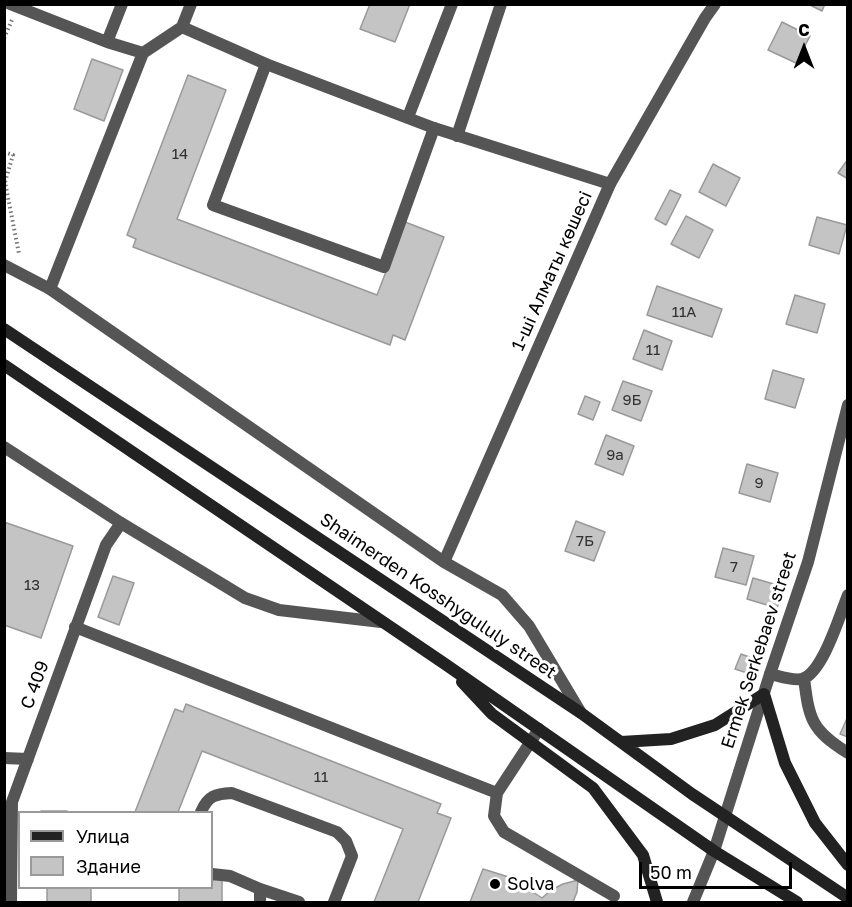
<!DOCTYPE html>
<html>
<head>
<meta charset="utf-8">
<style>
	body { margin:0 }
	#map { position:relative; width:852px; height:907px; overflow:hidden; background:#fff; font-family:"Golos Text",sans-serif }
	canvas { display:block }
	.frame { position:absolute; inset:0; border:6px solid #000; pointer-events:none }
	.legend { position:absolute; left:18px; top:811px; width:195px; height:78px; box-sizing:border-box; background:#fff; border:2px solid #999; margin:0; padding:8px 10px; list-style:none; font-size:18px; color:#000 }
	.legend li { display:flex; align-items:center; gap:12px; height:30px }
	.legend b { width:30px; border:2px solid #999 }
	.north { position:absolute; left:774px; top:18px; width:60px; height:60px; -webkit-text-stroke:4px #fff; paint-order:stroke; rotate:0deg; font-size:16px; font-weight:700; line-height:24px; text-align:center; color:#000 }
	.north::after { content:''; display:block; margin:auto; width:21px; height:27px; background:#000; clip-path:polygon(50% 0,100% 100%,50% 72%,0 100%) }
	.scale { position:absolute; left:639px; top:862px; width:153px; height:27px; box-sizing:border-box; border:3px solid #000; border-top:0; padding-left:8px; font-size:18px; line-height:21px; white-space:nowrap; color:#000; -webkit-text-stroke:4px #fff; paint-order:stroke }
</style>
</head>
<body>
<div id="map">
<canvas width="852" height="907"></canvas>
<div class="frame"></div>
<ul class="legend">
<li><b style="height:8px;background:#222"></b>Улица</li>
<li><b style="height:16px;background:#c4c4c4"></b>Здание</li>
</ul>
<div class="north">С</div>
<div class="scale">50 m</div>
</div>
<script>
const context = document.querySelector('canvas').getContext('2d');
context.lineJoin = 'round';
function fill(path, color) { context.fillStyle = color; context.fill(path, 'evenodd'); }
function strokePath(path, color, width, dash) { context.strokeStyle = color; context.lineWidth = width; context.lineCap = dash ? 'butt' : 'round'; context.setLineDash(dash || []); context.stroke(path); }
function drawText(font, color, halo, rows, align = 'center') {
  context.font = font + ' "Golos Text",sans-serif'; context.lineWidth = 6; context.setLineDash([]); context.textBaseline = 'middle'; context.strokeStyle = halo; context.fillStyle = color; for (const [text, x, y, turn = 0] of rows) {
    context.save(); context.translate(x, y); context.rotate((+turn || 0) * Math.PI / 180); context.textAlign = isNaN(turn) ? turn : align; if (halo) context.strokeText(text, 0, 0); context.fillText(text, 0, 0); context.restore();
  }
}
const building = new Path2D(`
	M370,4h40l-15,38 -35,-13z
	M808,4h17l-3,7z
	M782,22l28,14 -14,27 -28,-13z
	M92,59l31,11 -19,51 -30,-12z
	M188,75l38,15 -49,129 200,76 28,-73 39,15 -39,103 -12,-5 -3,10 -257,-98 3,-8 -9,-4z
	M848,159v20l-10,-6z
	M713,164l27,14 -14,28 -27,-14z
	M670,190l11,5 -15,30 -11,-6z
	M686,216l27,14 -14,28 -28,-14z
	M817,217l30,8 -8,29 -30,-9z
	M657,286l65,23 -10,28 -65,-22z
	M795,295l30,9 -8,29 -31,-9z
	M644,330l28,11 -10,29 -29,-11z
	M773,370l31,9 -9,29 -30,-9z
	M623,381l29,10 -11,30 -29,-11z
	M585,396l15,6 -7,18 -15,-6z
	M606,435l28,11 -11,29 -28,-11z
	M747,464l31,9 -8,29 -31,-9z
	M576,521l29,11 -11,29 -29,-10z
	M4,522l69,24 -32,92 -37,-13z
	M723,548l31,8 -8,29 -31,-8z
	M113,576l21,7 -15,42 -21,-8z
	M753,578l31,9 -7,21 -30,-9z
	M741,654l11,4 -5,15 -12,-4z
	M186,704l255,100 -4,9 14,5 -33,84h-44l29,-73 -201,-78 -24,61h-43l40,-103 8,3z
	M848,716v21l-8,-3z
	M41,811h26v1h-26z
	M483,869l29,9 30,20 9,-8 12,-6 15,-4 -1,12 -4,10h-103z
	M222,879v23h-43v-14h33v-8z
	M47,888h44v14h-44z`);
fill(building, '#c4c4c4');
strokePath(building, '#999', 1.5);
strokePath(new Path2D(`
	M4,38l8,-18
	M4,152l9,3 -8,27 14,72`), '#777', 4, [1.5, 3]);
strokePath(new Path2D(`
	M10,4l97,38 36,11
	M182,27l9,-23
	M107,42l15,-38
	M408,117l44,-113
	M457,136l44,-132
	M50,289l93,-236 39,-26 84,37 168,64 176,56
	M75,627l422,166
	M770,674c9,2 22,7 32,5 21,-6 38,-65 46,-84
	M804,678c5,41 7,52 44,75
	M539,729l-42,64 -3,23 10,16 110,64
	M4,758l24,1
	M201,812c7,-17 15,-18 31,-19l105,39 9,9 6,15 -18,46
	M212,874l18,2 30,13v13
	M260,889l39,13
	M11,902l1,-100 94,-257 15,-22`), '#555', 12);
strokePath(new Path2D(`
	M266,64l-53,141 171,62 50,-139
	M4,265l46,24 394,273 58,33 27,31 52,87
	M4,447l117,76 124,75 34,12 102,12
	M444,562l166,-378 95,-166 10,-14
	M693,902l21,-51 56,-177 38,-112 40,-157`), '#555', 12);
strokePath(new Path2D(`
	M4,329l577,384 111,81 156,104
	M4,365l441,299 269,187 83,51
	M462,682l30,32 101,74 50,67 14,47
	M621,742l50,-3 44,-14 49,-31 21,69 30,60 33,42`), '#222', 12);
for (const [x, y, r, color] of [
	[495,884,6,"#000"]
]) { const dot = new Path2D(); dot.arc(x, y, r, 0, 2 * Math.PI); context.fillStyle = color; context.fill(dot); strokePath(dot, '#fff', 2); }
drawText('15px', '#313131', null, [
	["14",180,154],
	["11А",684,312],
	["11",653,350],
	["9Б",632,400],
	["9а",615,455],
	["9",759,483],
	["7Б",585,541],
	["7",734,567],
	["13",32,585],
	["11",321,777]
]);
drawText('18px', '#000', '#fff', [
	["1-ші Алматы көшесі",552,271,-66],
	["Shaimerden Kosshygululy street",438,596,34],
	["Ermek Serkebaev street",759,650,-72],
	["С 409",35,685,-70]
]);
drawText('18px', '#000', '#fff', [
	["Solva",507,884]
], 'left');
</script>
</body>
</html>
